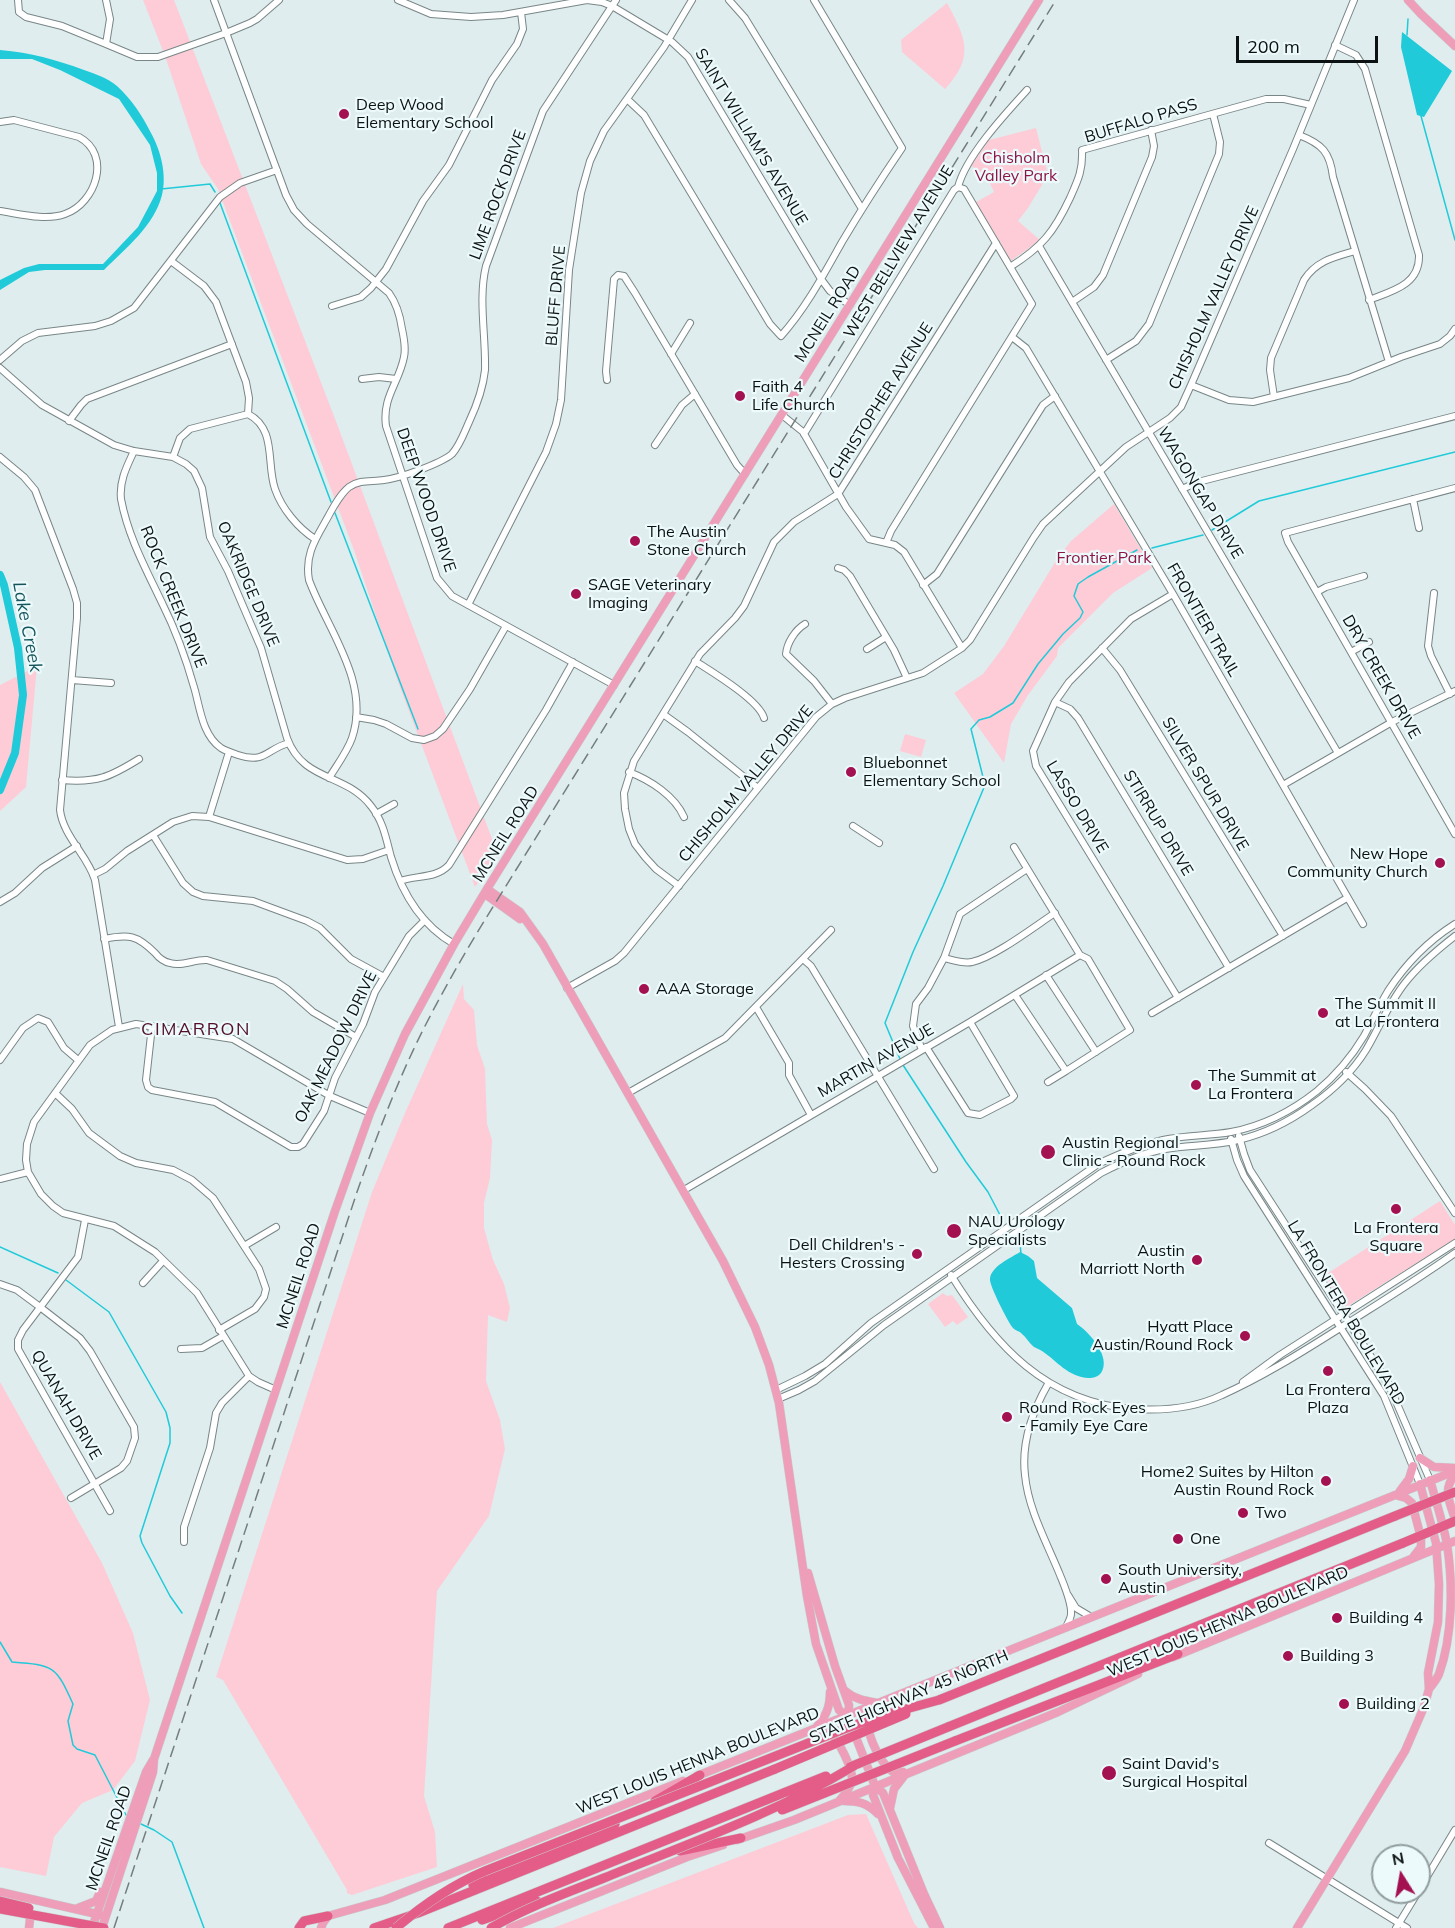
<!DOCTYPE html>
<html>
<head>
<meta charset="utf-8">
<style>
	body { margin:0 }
	#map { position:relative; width:1455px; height:1928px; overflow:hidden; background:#dfedee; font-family:Mulish,sans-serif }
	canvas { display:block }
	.north { position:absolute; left:1371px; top:1844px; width:60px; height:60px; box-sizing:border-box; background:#ecfafc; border:2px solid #929d9e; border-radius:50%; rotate:349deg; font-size:16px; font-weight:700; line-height:24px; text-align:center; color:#0c1111 }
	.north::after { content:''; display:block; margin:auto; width:21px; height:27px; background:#a41151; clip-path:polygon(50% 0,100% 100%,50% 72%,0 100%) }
	.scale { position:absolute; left:1236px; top:36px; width:142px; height:27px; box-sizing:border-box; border:3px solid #0c1111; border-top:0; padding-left:8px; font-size:18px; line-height:21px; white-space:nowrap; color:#0c1111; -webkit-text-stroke:4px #ecfafc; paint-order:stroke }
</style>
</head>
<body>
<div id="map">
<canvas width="1455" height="1928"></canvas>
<div class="north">N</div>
<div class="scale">200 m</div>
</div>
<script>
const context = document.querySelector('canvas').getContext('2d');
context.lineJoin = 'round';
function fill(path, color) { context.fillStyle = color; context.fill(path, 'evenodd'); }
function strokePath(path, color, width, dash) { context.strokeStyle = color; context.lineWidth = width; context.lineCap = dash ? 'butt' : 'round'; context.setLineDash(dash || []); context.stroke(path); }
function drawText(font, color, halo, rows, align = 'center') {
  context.font = font + ' Mulish,sans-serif'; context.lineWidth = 4.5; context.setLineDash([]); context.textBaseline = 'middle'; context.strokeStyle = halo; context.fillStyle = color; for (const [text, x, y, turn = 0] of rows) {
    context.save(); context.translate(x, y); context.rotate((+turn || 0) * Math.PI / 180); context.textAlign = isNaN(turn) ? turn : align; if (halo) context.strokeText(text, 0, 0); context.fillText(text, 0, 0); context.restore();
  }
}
fill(new Path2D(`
	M143,0h31l163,424 161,431 -23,32 -77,-205 -44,-132 -136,-361 -17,-25 -36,-108z
	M947,3c19,35 28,54 -2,86l-43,-37 -1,-12z
	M1036,128l12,47 -20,33 -10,13 22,19 -29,21 -35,-59 18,-10 -8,-17 -15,-9 18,-26z
	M1114,504l38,64 -39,25 -55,55 -1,8 -29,39 -17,29 -7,39 -50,-70 29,-19 21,-28 53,-87 14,-18z
	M37,666l-11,121 -26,24v-126z
	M905,734l21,6 -5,17 -21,-6z
	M463,984l1,15 10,11 3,35 8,24 2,55 5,16 -2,38 -6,25v25l9,32 11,24 6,24 -3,14 -19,-7 -2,66 14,39 5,29 -16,67 -52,75 -13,205 11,36 2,35 -85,28 -5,-2v-3l-124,-210 -7,-3 156,-485 33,-79z
	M1440,1201l15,24v14l-112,70 -21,-32z
	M943,1293l4,3 5,-1 16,22 -11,8 -4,-4 -8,6 -17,-23z
	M0,1382l102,181 31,70 17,67 -15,61 -22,29 -31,13 -28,34 -8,39 -46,-9z
	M866,1814l48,109 4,5h-365l295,-113z`), '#feccd7');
fill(new Path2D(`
	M1402,32l50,39 -28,46 -7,-2 -16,-68z
	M0,50c32,3 54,9 84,20 11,4 24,8 33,16 15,14 25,29 34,47 10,18 16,42 11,62 -8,31 -36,53 -58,75h-59l-16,2 -29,18v-10l24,-12 15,-4h64l35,-37 19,-36v-18l-7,-28 -31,-46 -59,-29 -28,-11h-32z
	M1020,1252l8,4 6,5 3,17 35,30 5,16c12,8 35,33 24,49 -3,4 -8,5 -12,5 -21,-1 -32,-17 -47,-27 -3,-2 -6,-3 -8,-4 -5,-4 -8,-10 -13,-14 -2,-2 -5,-2 -8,-5 -4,-4 -24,-43 -23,-49 1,-13 21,-21 30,-27z`), '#20cad9');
strokePath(new Path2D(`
	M1407,35l1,-16
	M1421,116l34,124
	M161,189l49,-5 5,8
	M220,203l111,299
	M335,513l83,216
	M1212,530l47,-29 196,-49
	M1152,548l51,-13
	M900,1059l-15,-36 28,-71 30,-66 42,-101 -14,-56 8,-9 11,-3 23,-14 25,-39 25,-30 17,-16 3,-6 -9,-16 4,-12 10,-7 49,-27
	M903,1065l63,97 22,30 12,23
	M1020,1243l1,11
	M0,1247l58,26
	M66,1280l43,32 57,100 4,16v15l-30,93 2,7 28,53 12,17
	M0,1642l12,20c42,3 44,4 61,42l-5,17 5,24 4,4 18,6 31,60
	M141,1824l13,6 18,12 32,86`), '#20cad9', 1.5);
strokePath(new Path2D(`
	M0,575l4,10 14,63 5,47 -8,58 -15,37`), '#20cad9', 8);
const minor = new Path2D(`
	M18,0l1,12 7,5 36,9 44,18 4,-25 -4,-19
	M214,0l72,195 8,15 13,14 82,69c8,11 11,22 13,36 2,9 4,19 2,28 -5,26 -22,40 -18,69l51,152 15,18 162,89
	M398,0l33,14 40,3 32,-2 84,-15 15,2 10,4 60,36 16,15 133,222 9,12 20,14
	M729,0l16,18 117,191
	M106,44l31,13h21l68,-24 24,-10 7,-4 22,-19
	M1335,45l21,10 9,14 54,186c1,30 -27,36 -50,45
	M627,99l17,16 126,209 11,12c25,-28 43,-62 61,-94 19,-32 39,-63 60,-94l-88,-148
	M0,122l14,-2 65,17c33,18 17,66 -14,77 -19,7 -45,0 -65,-3
	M1299,135c23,9 31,17 34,42l56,185
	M1039,246l299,507
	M171,261l33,25 12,16 30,80 3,16 -1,16
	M1010,267c32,-20 44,-35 60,-69 8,-18 13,-28 12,-48l184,-51h18l27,6
	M1072,302l22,-15 9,-12 49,-118 2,-11 -3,-16
	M332,306l29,-9 10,-9 15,-19 37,-68 26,-36 43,-85 25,-36 6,-15 -2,-17
	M1012,337l14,11 147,246 190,330
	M671,354l19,-31
	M0,360l22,-19 16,-8 57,-7 16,-5 23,-13 86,-111 20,-14 37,-13
	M1106,360l30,-19 13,-17 70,-170 1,-12 -7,-28
	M0,368l42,37 72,40 20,6 39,6 13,7 8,7 8,17 8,49 18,34 33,77 26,90c16,44 59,35 84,68 12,15 15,32 20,51 11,36 30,68 63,87
	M362,379l17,-2 17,2
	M607,380l-1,-9 8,-92 4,-4 6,1 11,17 102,172 8,9
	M1191,385l38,15 24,2 96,-24 20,-8 32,-13 39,-13 10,-8 5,-7
	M1274,397l-4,-27 1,-12 33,-78c12,-19 30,-23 51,-29
	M248,414c29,15 18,49 27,75 7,20 23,39 40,50
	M782,415l21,17 43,75 23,32 26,6 9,7 58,96
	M69,421l12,-16 6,-6 145,-55
	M804,434l150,-244 4,-3c8,-31 47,-73 69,-97
	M655,445l27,-40 13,-11
	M134,451c-7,15 -15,30 -13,48 7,38 26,72 42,106 13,26 23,54 31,82 6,20 8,48 27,61 5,3 11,5 17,7 28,9 28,-6 51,-12
	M0,457l24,20 11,13 38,99 4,14v15l-17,192c3,26 28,46 35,70l24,147
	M173,457l7,-19 10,-9 58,-15
	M1455,488l-170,45 3,9 167,292
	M1182,489l16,-7 257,-66
	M1413,499l6,29
	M886,543l5,-12 141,-227 -68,-115 -6,-2
	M838,568l6,2 6,6 44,74 13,28
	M923,585l14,-11 106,-169 12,-9
	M1317,592l9,-5 38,-11
	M1434,593l-6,53 3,10 19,38
	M1173,594l-42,25 -62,63 -14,20 -22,49 3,15 142,232
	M468,605l78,-153 10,-28 5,-24 8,-130 12,-77 9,-32 14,-30 60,-84 28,-47
	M805,624c-10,6 -18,19 -19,30l28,27 18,23
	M1102,648l18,22 163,266
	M867,649l19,-12
	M1351,652l18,-10
	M695,661c17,11 64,39 69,57
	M72,680l39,3
	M1055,702l15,7 8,9 151,250
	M663,714l25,18 70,56
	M356,717l18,3 12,4 26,14 12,2 11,-4 8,-7 27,-40 36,-63
	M629,772c21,8 46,24 55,45
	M329,778c8,-13 18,-26 23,-40 19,-56 -25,-109 -43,-158 -4,-22 4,-37 15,-56 7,-12 14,-28 25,-37 11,-8 23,-5 35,-7 16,-2 56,-16 68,-26 8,-9 12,-21 17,-32 8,-17 14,-33 16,-52 1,-34 -7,-71 1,-104l57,-155 73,-111
	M62,780c35,3 48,-3 77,-21
	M1283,785l109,-63 63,-31
	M376,814l18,-10
	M209,817l20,-65
	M853,826l26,17
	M153,835l30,48 10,9 10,4 50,5 54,20 13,7 31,31 33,18
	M1014,847l66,108 8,4 42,71 -64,41
	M93,875l12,-6 22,-18 46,-29 19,-6 17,1 138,43 16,-1 26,-9
	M400,881c17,-6 36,-2 49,-16l97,-155 27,-48
	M679,886l-23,-17 -11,-12 -10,-13 -6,-15 -4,-20 -1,-16 10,-32 66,-107 35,-36 9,-12 30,-64 20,-20 44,-28 158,-251
	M0,902l15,-9 27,-25 35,-22
	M104,939c25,-5 33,-4 51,14 4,5 9,9 15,10 12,4 25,-4 37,-3l68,21 12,8 26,23 43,25
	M944,958c9,2 19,6 28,4 23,-5 63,-36 83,-49
	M803,959l8,7 123,203
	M1046,975l50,77
	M567,988l48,-27 9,-8 192,-236 16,-13 13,-6 78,-25 39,-25 8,-8 64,-103 9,-13 83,-77 44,-29 11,-11 10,-22 102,-236 61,-149
	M1015,995l51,76 -18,11
	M756,1007l33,56v12l22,40
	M1152,1013l195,-115
	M152,1026l-6,54 2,7 4,3 63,12 76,45h7l5,-3 21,-33 11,-33 28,-54 12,-32 34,-56 16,-16
	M926,1047l42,66 12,2 31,-16 3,-3 -44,-74
	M922,1050l-9,-24 3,-22 12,-16 16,-30 16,-44 67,-45
	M0,1060l23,-32 15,-10 10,4 16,26 14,12
	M1346,1072l19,17 26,27 64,97
	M55,1093l17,16 17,24 31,23 16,7 37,7 19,10 21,18 46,71 7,20 -2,8 -9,12 -36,21
	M628,1093l97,-55 106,-108
	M1239,1136l5,18 6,16 138,213 42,97
	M1231,1139l6,21 7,16 140,220 36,88
	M0,1179l28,-7
	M684,1190l286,-168 110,-67
	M85,1220l-7,37 -55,73 -5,10v9l92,162
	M244,1246l32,-19
	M951,1275c44,71 95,127 182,134 30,2 62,-1 89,-14 40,-18 77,-41 115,-65 39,-25 80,-50 118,-77
	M143,1283l20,-22
	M0,1284l17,6 23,17 40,31 10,13 44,76 1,11 -8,23 -6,7 -50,30
	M181,1349l21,-1 21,-12
	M1243,1382l37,-27 175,-112
	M1048,1384c-16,28 -27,58 -23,91 3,34 22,68 35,100 4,10 12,28 11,39 0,4 -3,9 -5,13
	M276,1390l-18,-8 -9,-6 -52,-83 -42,-41 -41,-26 -51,-13 -10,-7 -12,-12 -13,-22 -2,-12 1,-16 7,-22 56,-77 22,-15 24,-6 97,15 97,57 40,17
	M776,1390l29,-14 20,-12 46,-41 227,-159c21,-10 42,-19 65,-24 22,-5 45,-4 68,-8 31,-6 61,-21 86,-41 18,-15 35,-35 47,-55 8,-15 15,-30 24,-45 17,-26 40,-50 67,-67
	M778,1399l21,-9 16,-9 69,-56 217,-152c21,-11 41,-20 64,-24 24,-4 49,-3 73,-9 26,-6 52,-19 74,-35 20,-14 41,-34 54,-55 13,-22 23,-47 39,-67 14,-18 32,-33 50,-47
	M184,1542v-15l26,-79 6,-35 6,-10 27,-27
	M1068,1595l8,13 15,9
	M1269,1843l138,85
	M1419,1890l36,-60
	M1396,1928l22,-36`);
const major = new Path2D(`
	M1408,0l13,14 34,32
	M487,889l33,23 23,32 180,317 32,66 14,38 10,38 28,193 9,48 23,66 8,6
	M485,894l35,25
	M1420,1458l14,9 21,1
	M1455,1475c-13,14 -5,28 0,44
	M1400,1491l9,-12 4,-13
	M1395,1495l11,3 6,5 9,35v9l-7,9
	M808,1573l27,93 14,39 -1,14
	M1173,1657l282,-116
	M1429,1689c4,-5 8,-10 10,-15 14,-38 14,-91 8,-130 -4,-21 -11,-43 -17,-64
	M844,1690c10,9 21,11 33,13
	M830,1692c0,16 -4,24 -15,37 5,0 10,1 14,4 9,5 24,36 23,47 -1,8 -8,15 -13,21
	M878,1703c-3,6 -7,12 -9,18 -3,14 12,43 24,51h10
	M853,1730l22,56 8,7 41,101 16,34
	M697,1776l758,-305
	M875,1786l-2,9 25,63 36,70
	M844,1801c15,0 23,2 34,13
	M890,1808l4,-19 10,-13
	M737,1840l57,-20 264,-108 80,-38
	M0,1892l101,23
	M78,1908l18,-7 4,-9
	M26,1909l4,10 -1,9
	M92,1928l54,-156 7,-12
	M102,1928l51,-156 1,-13 181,-548 35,-98 35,-79 49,-90 33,-55 552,-889
	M321,1928l2,-5 5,-7 57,-16 298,-119
	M510,1928l177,-71 36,-12
	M1297,1928l108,-177 19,-44 5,-18 -1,-16 10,-51 1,-38 -3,-41 -16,-59`);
const highway = new Path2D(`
	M939,1700l456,-184
	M948,1727l455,-184
	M955,1741l223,-87
	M655,1801l45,-26
	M680,1851l61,-13
	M473,1885l142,-61
	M482,1920l55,-19
	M299,1928l5,-7 24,-5
	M374,1928l44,-15 357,-144
	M448,1928l338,-136`);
strokePath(minor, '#798687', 8);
strokePath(major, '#cacbcb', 9);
strokePath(highway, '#cacbcb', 10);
strokePath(minor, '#fff', 6);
strokePath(major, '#ee9eb8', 8);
strokePath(highway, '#e35d88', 9);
strokePath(new Path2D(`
	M114,1928l243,-736c20,-57 41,-113 68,-166 22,-43 46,-84 71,-124l560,-902`), '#757e7f', 1.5, [12, 6]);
const highwayBridge = new Path2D(`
	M1395,1516l60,-24
	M1403,1543l52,-22
	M850,1767l98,-40
	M775,1769l131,-55
	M786,1792l40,-16
	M782,1810l173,-69
	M0,1901l29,7
	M0,1909l104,19
	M396,1928c28,-24 56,-43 89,-57l359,-142 33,-12 62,-17
	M491,1928c36,-21 75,-35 113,-50 84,-34 172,-65 250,-112`);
strokePath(highwayBridge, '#cacbcb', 10, []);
strokePath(highwayBridge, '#e35d88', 9);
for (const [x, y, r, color] of [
	[344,114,6,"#a41151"],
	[740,396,6,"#a41151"],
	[635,541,6,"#a41151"],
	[576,594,6,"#a41151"],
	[851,772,6,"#a41151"],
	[1440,863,6,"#a41151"],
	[644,989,6,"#a41151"],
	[1323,1013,6,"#a41151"],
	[1196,1085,6,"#a41151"],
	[1048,1152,8,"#a41151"],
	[1396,1209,6,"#a41151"],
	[954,1231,8,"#a41151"],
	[917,1254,6,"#a41151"],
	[1197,1260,6,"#a41151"],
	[1245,1336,6,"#a41151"],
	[1328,1371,6,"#a41151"],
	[1007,1417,6,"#a41151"],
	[1326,1481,6,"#a41151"],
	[1243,1513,6,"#a41151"],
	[1178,1539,6,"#a41151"],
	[1106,1579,6,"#a41151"],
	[1337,1618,6,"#a41151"],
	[1288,1656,6,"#a41151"],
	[1344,1704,6,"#a41151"],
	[1109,1773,8,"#a41151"]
]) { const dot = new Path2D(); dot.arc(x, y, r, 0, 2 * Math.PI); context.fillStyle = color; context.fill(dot); strokePath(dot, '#ecfafc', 2); }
drawText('16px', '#0c1111', '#ecfafc', [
	["Deep Wood",356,105],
	["Elementary School",356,123],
	["Faith 4",752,387],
	["Life Church",752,405],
	["The Austin",647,532],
	["Stone Church",647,550],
	["SAGE Veterinary",588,585],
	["Imaging",588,603],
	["Bluebonnet",863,763],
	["Elementary School",863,781],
	["New Hope",1428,854,"right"],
	["Community Church",1428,872,"right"],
	["AAA Storage",656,989],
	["The Summit II",1335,1004],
	["at La Frontera",1335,1022],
	["The Summit at",1208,1076],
	["La Frontera",1208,1094],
	["Austin Regional",1062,1143],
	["Clinic - Round Rock",1062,1161],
	["NAU Urology",968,1222],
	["Specialists",968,1240],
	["La Frontera",1396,1228,"center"],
	["Square",1396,1246,"center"],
	["Dell Children's -",905,1245,"right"],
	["Hesters Crossing",905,1263,"right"],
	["Austin",1185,1251,"right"],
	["Marriott North",1185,1269,"right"],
	["Hyatt Place",1233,1327,"right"],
	["Austin/Round Rock",1233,1345,"right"],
	["La Frontera",1328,1390,"center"],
	["Plaza",1328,1408,"center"],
	["Round Rock Eyes",1019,1408],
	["- Family Eye Care",1019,1426],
	["Home2 Suites by Hilton",1314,1472,"right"],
	["Austin Round Rock",1314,1490,"right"],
	["Two",1255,1513],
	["One",1190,1539],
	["South University,",1118,1570],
	["Austin",1118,1588],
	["Building 4",1349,1618],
	["Building 3",1300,1656],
	["Building 2",1356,1704],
	["Saint David's",1122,1764],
	["Surgical Hospital",1122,1782]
], 'left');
drawText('16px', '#0c1111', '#ecfafc', [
	["BUFFALO PASS",1141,121,-17],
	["SAINT WILLIAM'S AVENUE",751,137,59],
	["LIME ROCK DRIVE",498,195,-70],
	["WEST BELLVIEW AVENUE",899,252,-59],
	["BLUFF DRIVE",556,296,-85],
	["CHISHOLM VALLEY DRIVE",1214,298,-66],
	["MCNEIL ROAD",828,314,-58],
	["CHRISTOPHER AVENUE",881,401,-58],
	["WAGONGAP DRIVE",1200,493,59],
	["DEEP WOOD DRIVE",426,500,71],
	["OAKRIDGE DRIVE",248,584,67],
	["ROCK CREEK DRIVE",173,597,68],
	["FRONTIER TRAIL",1203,620,60],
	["DRY CREEK DRIVE",1381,677,60],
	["CHISHOLM VALLEY DRIVE",746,784,-50],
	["SILVER SPUR DRIVE",1205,784,59],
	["LASSO DRIVE",1077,807,59],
	["STIRRUP DRIVE",1158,823,59],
	["MCNEIL ROAD",506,834,-58],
	["OAK MEADOW DRIVE",336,1047,-64],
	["MARTIN AVENUE",876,1061,-30],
	["MCNEIL ROAD",299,1276,-72],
	["LA FRONTERA BOULEVARD",1346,1313,59],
	["QUANAH DRIVE",66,1405,60],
	["WEST LOUIS HENNA BOULEVARD",1228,1622,-23],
	["STATE HIGHWAY 45 NORTH",909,1697,-23],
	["WEST LOUIS HENNA BOULEVARD",698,1761,-22],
	["MCNEIL ROAD",109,1838,-71]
]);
drawText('16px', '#8d1546', '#ecfafc', [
	["Chisholm",1016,158],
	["Valley Park",1016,176],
	["Frontier Park",1104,558]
]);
drawText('italic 18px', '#14545a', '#ecfafc', [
	["Lake Creek",27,627,79]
]);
context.letterSpacing = '1.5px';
drawText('18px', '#531029', '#ecfafc', [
	["CIMARRON",196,1030]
]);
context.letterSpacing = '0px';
</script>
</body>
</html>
